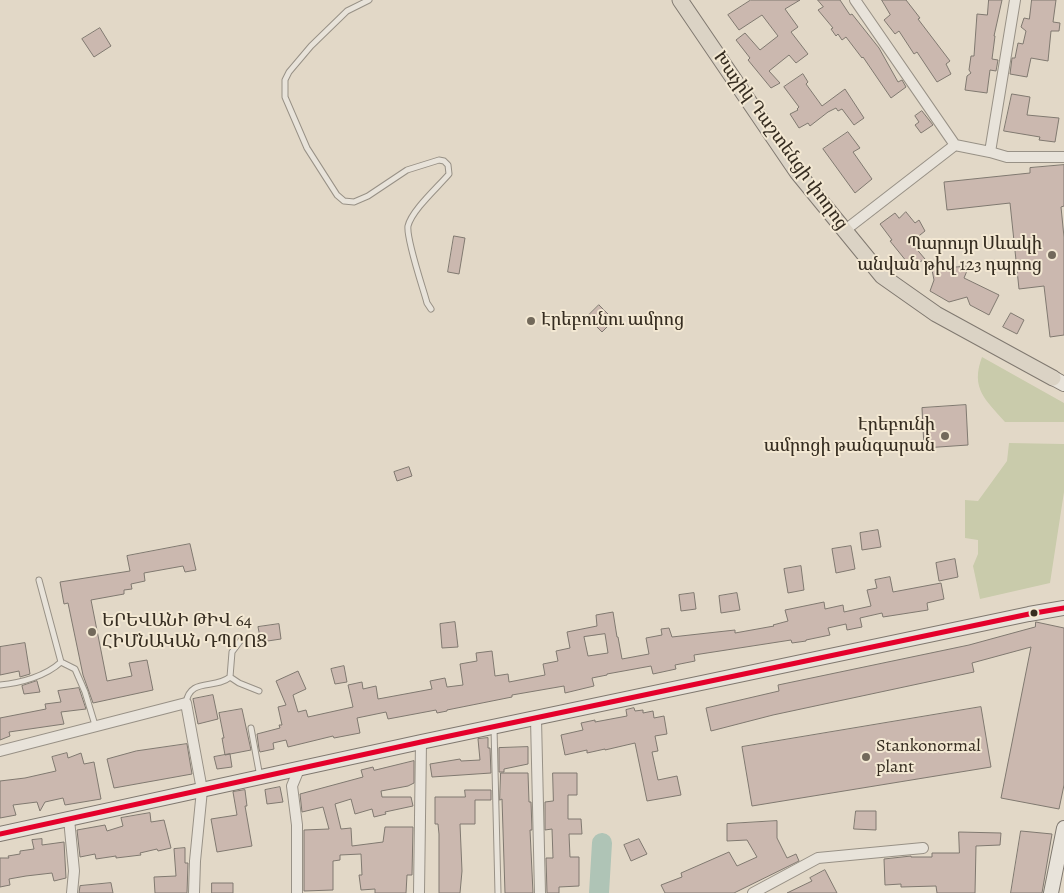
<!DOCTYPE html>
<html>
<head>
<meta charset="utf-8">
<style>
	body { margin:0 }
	canvas { display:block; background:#e2d8c7 }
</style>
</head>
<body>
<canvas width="1064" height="893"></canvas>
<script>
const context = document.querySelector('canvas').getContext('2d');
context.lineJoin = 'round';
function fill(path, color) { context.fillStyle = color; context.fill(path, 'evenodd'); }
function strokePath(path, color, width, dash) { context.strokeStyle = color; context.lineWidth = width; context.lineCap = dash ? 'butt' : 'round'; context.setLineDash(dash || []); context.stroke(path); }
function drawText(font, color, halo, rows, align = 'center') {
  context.font = font + ' Alegreya,"Noto Serif Armenian",serif'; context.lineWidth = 4; context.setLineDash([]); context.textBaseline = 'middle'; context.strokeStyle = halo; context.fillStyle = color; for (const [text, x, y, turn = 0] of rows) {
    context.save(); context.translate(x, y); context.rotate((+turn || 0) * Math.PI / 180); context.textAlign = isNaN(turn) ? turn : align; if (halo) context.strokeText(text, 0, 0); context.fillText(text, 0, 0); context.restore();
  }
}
fill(new Path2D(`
	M982,357l82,46v19h-59c-19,-22 -35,-33 -23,-65z
	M1009,443l55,1v48l-14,91 -70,16 -7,-33 5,-12v-14l-13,-2v-38l13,1 29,-40z`), '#c9cbab');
strokePath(new Path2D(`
	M599,893l3,-50`), '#afc4b6', 20);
const building = new Path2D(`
	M751,0h49l-15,9 13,18 -7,5 17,22 -12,9 -7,-8 -20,16 11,12 -9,5 -23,-28 2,-2 -14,-18 9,-7 15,17 18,-14 -16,-21 -23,15 -11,-15z
	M818,0h22l10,15 2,-1 27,34 19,34 4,-2 4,7 -15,11 -28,-41 -1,1 -16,-21 -4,3 -4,-6 -2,2 -5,-7 2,-1 -15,-18 5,-3z
	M882,0h24l14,18 -2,1 32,42 -4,3 5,10 -14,8 -20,-30 -3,2 -15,-23 -4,3 -11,-14 6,-5z
	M989,0h13l-8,36h1l-3,23 6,1 -2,11 -6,-1 -3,23 -22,-3 2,-14 4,-3 -2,-3 2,-14h3l3,-42 10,1z
	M1032,0h24l-3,22 7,1 -1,8h-8l-3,30 -17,-3 -4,19 -17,-3 2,-16h3l3,-15 5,1 3,-13 -5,-4 3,-9 5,1z
	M100,28l11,18 -17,11 -12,-18z
	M803,74l5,8 -2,2 16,22 23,-17 19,29 -10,7 -12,-16 -4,2 -2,-3 -8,4 -18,14 -2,-3 -9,5 -9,-14 8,-4 -1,-1 2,-2 -15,-20z
	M1012,94l18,3 -3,18 32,3 -4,24 -16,-2 1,-3 -36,-6z
	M922,111l11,14 -12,8 -6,-8 4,-3 -4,-6z
	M848,132l12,16 -7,4 19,27 -17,14 -32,-44z
	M1064,165v41l-3,1 3,30v98l-14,2 -6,-51 -25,3 -9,-86 -63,7 -3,-28 86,-9v-5z
	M906,212l9,11 4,-3 6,11 -10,8 2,4 -3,3 11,13 -14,8 -21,-26 2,-1 -12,-16 15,-11 4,5z
	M454,236l11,2 -6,36 -11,-2z
	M969,266l-5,12 35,17 -10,20 -19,-10 -3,-8 -18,5 -19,-11 4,-11 -2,-10z
	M599,305l15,15 -12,12 -15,-15z
	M1011,313l13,7 -7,14 -14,-7z
	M966,405l2,40 -44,3 -2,-40z
	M409,467l3,9 -15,5 -3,-9z
	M878,530l3,17 -19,3 -2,-17z
	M190,544l6,26 -11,2 -2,-6 -39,7 1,8 -14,3 1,5 -8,1v4l-33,6 16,81 25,-5 -3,-13 18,-3 6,30 -60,13 -10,-28 -15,-72 -4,1 -4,-22 70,-11 -3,-15z
	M851,546l4,23 -19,4 -4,-24z
	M955,559l3,18 -19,4 -3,-18z
	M801,566l3,24 -16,3 -4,-24z
	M890,577l3,15 48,-9 3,16 -17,4 1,7 -45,7 -1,-4 -22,5 2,9 -15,3 -1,-6 -18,4 2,7 -24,5v1l-14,2 -1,-3 -97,15 1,6 -20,4 1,4 -23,5 -2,-8 -44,8v1l-15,3 2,8 -29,7 -1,-7 -52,9v2l-65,13v1l-10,2 -1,-3 -48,9 -2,-7 -29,6 3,15 -26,5 -1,-2 -45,11 -2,-7 -13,3 1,6 -14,3 -1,-3 -2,-15 23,-6 -1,-3h3l-4,-18 8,-2 -10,-24 22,-10 8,18 -13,6 5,17 8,-2 2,7 45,-10 -5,-22 14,-3 1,7 13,-3 2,13 54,-10 -2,-8 15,-3 2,9 16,-2 -3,-21 17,-3 -1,-8 16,-2 3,25 13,-2 1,8 36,-7 -2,-11 15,-3 -2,-10 14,-3 -3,-16 30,-6 -1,-11 17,-3 4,25h1l4,22 27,-5 -3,-16 16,-3 -1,-6 8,-1 3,9 63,-7v3l39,-7 -1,-1 15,-4 -3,-11 39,-8 1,7 18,-4 1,7 27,-6 -4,-16 10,-2 -2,-8zM605,634l3,19 -20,3 -4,-19z
	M694,593l2,16 -15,2 -2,-16z
	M737,593l3,17 -19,3 -2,-17z
	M455,622l3,25 -16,1 -2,-24z
	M1036,622l28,6v157l-5,24 -58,-11 30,-151 -59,16 2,9 -201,43 -62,16 -5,-23 73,-17 -1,-6 191,-40 66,-18z
	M279,624l2,15 -20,3 -3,-15z
	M25,643l5,31 -10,3 -1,-6 -19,4v-28z
	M344,666l3,16 -12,2 -4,-15z
	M37,681l3,11 -16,2 -2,-8z
	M79,688l7,21 -25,3 3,12 -55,8 1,4 -10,4v-22l46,-9 -1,-5 16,-2 -3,-11z
	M213,695l5,24 -20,5 -5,-25z
	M981,707l10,60 -239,39 -10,-59z
	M634,708l1,3 8,-1v3l10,-2 1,7 10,-2 3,18 -12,2 3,15 -6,1 6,28 19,-4 4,19 -34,6 -12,-58 -30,7v-1l-18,4v-3l-22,5 -4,-20 22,-5 -2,-7 14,-3v2l32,-6 -1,-6z
	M242,709l9,41 -26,5 -3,-17h2l-5,-25z
	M488,738v10h2l1,25 -59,4 -2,-13 30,-5 1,2 19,-1 -2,-21z
	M187,744l5,30 -78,14 -7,-29 29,-8z
	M528,747v17l-24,5v3h-5v-24z
	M67,753l1,5 13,-5 3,11 10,-2 7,37 -36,6 -2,-7 -18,4 -5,9 -3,-9 -24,3 3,10 -16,3v-37l25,-3 31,-7 -4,-14z
	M230,754l2,13 -15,2 -3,-12z
	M414,761v22l-6,3 -27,5 1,6h29l2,9 -28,6 1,2 -12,3 -2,-8 -17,5 -4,-15 -16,5 6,25 10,-1 1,18 31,-4 2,-15h28l-1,48h-5l-1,18h-31v-4l-14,1 -2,-15h3l-1,-21 -21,1v5l-7,1v29l-29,1v-61l25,-1 -6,-22 -21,5 -2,-18 63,-17 -2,-7 12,-3 1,3z
	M501,773h27l1,29h2l1,28h-2l3,63h-28l-3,-94 -2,1z
	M553,773h24v22h-9v24h13l1,15h-13l1,23h9v29l-20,1v6h-12l-1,-35h7l-1,-29 -7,1v-28l8,-1z
	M280,787l3,15 -16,2 -2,-14z
	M245,790l2,16h-2l7,40 -35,6 -6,-33 26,-4 -4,-23z
	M465,790h26v10h-16v24h-15l2,47 -2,22h-21v-59l-1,-10h-3v-27h30z
	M856,811h20v19l-22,-1z
	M150,813l1,9 13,-2 7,28 -13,3 -1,-2 -17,4 1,2 -25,3v-2l-20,3 -1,-5 -15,3 -3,-27 28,-5 2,6 16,-5 -2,-8z
	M777,821v17l10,20 9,-4 3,7 -65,32h-69l-4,-8 21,-8 -1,-4 48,-21 8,14 20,-9 -10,-17 -20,1v-17z
	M1021,831l31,3 -10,59h-31z
	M959,832l42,1 -1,12 -24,1 -1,47h-38l-1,-7 -35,1v-3l-16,1 -1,-26 27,-3v1h21v-4h27z
	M42,839v6l22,-3 2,36 -12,3 -2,-8 -26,3 -17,3 1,6 -10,2v-29h9l-1,-2 12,-2v-3l14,-2 -2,-9z
	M639,839l8,15 -16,7 -7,-16z
	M185,848v15h3l-1,30h-32l-1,-16 22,-1 -2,-27z
	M825,870l12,23h-50l25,-12 -2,-3z
	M111,883l2,10h-34l1,-7z
	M212,883h21v10h-21z`);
fill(building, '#cbb8af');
strokePath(building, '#807970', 1);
const lane = new Path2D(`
	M369,0l-22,11 -36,35 -22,26 -4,8v17l22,51 30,47 7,6 10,1 14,-6 39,-26 32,-10 5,1 4,4 1,9c-11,13 -37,36 -41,52 -2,13 15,62 19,77l4,6
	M39,580l22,82 14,7 10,23 10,33
	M230,677l9,6 20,8
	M0,685c21,-2 46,-9 61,-23
	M186,703c4,-26 29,-13 44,-26l2,-25 9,-12
	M251,728l9,49
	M494,728l4,165`);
const street = new Path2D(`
	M955,145l35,7 25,-152
	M990,152l17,5h57
	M844,231l111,-86 -100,-145
	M536,719l4,174
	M0,751l186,-48 16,87 -7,71 -1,32
	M69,819l5,52 -2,22
	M297,893v-68l-5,-39 7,-17
	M419,893l2,-151
	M753,893l65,-35 105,-10`);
const secondary = new Path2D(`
	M1053,378l11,6
	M0,834l421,-92 608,-128 35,-6
	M1051,893l13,-65`);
const primary = new Path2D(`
	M680,0l117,172 85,104 54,38 117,64`);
strokePath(lane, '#989186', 7);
strokePath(street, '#989186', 12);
strokePath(secondary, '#807970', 16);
strokePath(primary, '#807970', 17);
strokePath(lane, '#e8e3da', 5);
strokePath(street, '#e8e3da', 10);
strokePath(secondary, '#e8e3da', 14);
strokePath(primary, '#dbd3c5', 15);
strokePath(new Path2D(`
	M0,834l421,-92 608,-128 35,-6`), '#e4002b', 5);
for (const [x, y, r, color] of [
	[1052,255,5,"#72695b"],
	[531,321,5,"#72695b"],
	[945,436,5,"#72695b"],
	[1034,613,4.5,"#362d21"],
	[92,632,5,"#72695b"],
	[866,757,5,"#72695b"]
]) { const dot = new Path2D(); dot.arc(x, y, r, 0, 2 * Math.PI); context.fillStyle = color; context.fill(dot); strokePath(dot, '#f3e8d3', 2); }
drawText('18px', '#362d21', '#f3e8d3', [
	["Խաչիկ Դաշտենցի փողոց",780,141,54]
]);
drawText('18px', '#362d21', '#f3e8d3', [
	["Պարույր Սևակի",1042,245,"right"],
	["անվան թիվ 123 դպրոց",1042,266,"right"],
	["Էրեբունու ամրոց",541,321],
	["Էրեբունի",935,426,"right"],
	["ամրոցի թանգարան",935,447,"right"],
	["ԵՐԵՎԱՆԻ ԹԻՎ 64",102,622],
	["ՀԻՄՆԱԿԱՆ ԴՊՐՈՑ",102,643],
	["Stankonormal",876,747],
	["plant",876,768]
], 'left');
</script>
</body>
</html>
